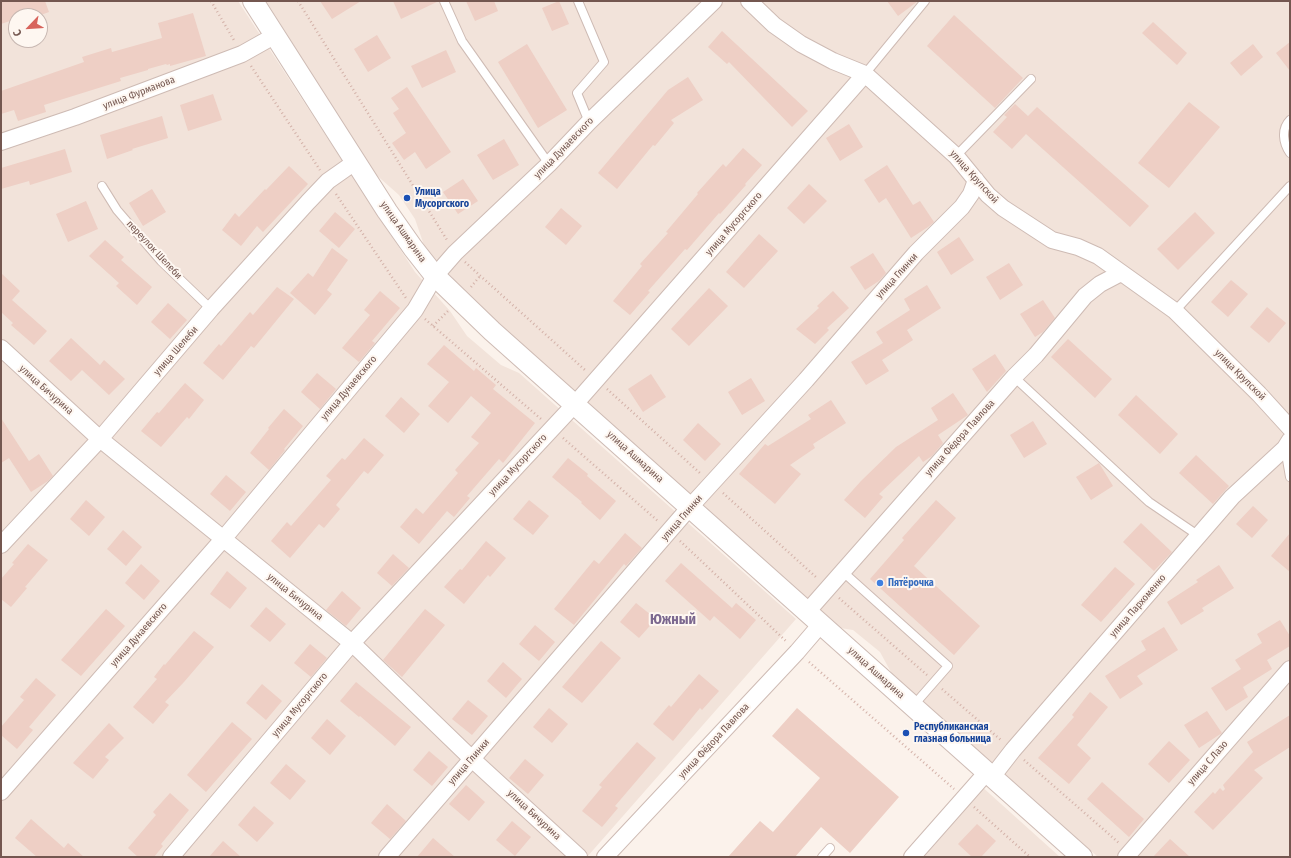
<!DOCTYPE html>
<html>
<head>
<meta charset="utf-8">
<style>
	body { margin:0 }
	#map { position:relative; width:1291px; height:858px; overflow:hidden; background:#fbf2eb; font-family:"Fira Sans Condensed",sans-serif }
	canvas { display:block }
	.frame { position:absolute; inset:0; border:2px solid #745750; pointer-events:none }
	.north { position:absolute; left:8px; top:8px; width:40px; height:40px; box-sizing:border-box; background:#fef7f1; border:1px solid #c7b7b1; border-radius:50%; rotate:245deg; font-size:11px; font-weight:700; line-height:16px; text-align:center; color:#745750 }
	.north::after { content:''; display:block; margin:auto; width:14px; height:18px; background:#d8645c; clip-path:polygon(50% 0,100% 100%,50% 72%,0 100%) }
</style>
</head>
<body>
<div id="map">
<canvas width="1291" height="858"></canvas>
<div class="frame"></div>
<div class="north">С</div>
</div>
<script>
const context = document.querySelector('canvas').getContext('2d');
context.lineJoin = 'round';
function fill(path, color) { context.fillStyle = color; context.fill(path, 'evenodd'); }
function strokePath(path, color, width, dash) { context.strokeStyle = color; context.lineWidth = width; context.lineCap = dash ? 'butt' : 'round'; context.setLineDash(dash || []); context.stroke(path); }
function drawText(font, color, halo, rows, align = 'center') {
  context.font = font + ' "Fira Sans Condensed",sans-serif'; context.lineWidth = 4; context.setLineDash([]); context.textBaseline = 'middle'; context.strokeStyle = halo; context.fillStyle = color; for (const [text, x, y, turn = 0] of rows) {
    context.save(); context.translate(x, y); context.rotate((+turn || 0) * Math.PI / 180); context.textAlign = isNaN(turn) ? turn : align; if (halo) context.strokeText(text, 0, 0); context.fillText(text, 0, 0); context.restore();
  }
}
fill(new Path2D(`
	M1,1h237l177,271 35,39 17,25 34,29 18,8 277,246 -209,238h-586zM16,16h24v24h-24z
	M266,1h1024v856h-192l-206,-183 -12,-22 -27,-22 -19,-3 -365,-328 -42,-45 -12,-35 -16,-24 -26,-23z
	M980,785l80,72h-145z`), '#f2e3da');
fill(new Path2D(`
	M1,1h44l4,11 -11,4h-22v3l-15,5z
	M320,1h41l-29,18z
	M393,1h46l-38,18z
	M466,1h28l4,10 -23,10z
	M559,1l10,23 -17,7 -10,-23z
	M887,1h31l-20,15z
	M193,13l13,43 -36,10v-2l-3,1 -1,-1 -18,5v1l-28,8 1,3 -77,24 2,7 -28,9 -4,-11 -13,4v-23l83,-29 -2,-5 29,-9 1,4 50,-14 -4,-15z
	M954,15l69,63 -28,30 -68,-62z
	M1153,22l34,31 -10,12 -35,-32z
	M722,31l86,80 -16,16 -63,-65 -2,2 -19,-17z
	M377,35l14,23 -23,14 -14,-23z
	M1290,42v29l-14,-18z
	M527,44l40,66 -29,18 -40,-66z
	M1253,44l10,13 -22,19 -11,-13z
	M446,50l10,22 -34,16 -11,-22z
	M688,77l15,23 -32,20 3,3 -19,23 -2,-1 -36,44 -19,-16 70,-83z
	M407,87l44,65 -25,17 -11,-17 -11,8 -12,-17 14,-10 -13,-20 6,-4 -8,-11z
	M213,94l9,26 -34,11 -8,-26z
	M1189,102l31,25 -51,61 -31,-25z
	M1015,104l13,12 9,-9 112,99 -19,21 -104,-93 -14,15 -19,-17 14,-15 -3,-2z
	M162,116l6,22 -36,11 1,1 -26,9 -7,-24z
	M849,124l14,23 -23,14 -14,-23z
	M504,139l15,26 -26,15 -16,-25z
	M743,148l19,17 -17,19 1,1 -26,29 -1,-1 -32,37 -2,-1 -37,42 2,1 -20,23 -17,-14 29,-35 -2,-2 28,-31 -2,-1 32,-38 -1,-1 26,-29 3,3z
	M65,149l7,23 -42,13 -1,-4 -28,8v-21z
	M887,165l26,40 7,-4 14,21 -6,5 -17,11 -25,-40 -7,5 -15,-23z
	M289,166l19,18 -45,48 -6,-6 -16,20 -19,-16 13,-17 4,4 26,-28 1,1z
	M463,179l15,22 -20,13 -15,-22z
	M809,184l18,17 -23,23 -17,-16z
	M152,189l14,23 -23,14 -14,-23z
	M86,201l12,28 -30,13 -12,-28z
	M561,208l21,18 -16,19 -21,-18z
	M335,212l20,17 -16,19 -20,-17z
	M1195,212l20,21 -37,37 -21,-21z
	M759,234l19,17 -34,37 -18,-16z
	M959,237l15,23 -23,15 -14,-23z
	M105,240l19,17 -3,3 31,27 -15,18 -21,-19 3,-3 -30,-27z
	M332,248l16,12 -21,30 5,4 -17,21 -25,-22 18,-20 5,4z
	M873,253l13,20 -7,8 -14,9 -15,-23z
	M1009,263l14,22 -23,15 -14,-23z
	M1,273l19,18 -8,9 35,31 -13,14 -23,-20 2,-2 -12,-11z
	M1231,280l17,14 -20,23 -17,-15z
	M927,285l14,23 -34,22 6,10 -31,20 7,11 -23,14 -15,-23 32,-19 -7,-11 34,-22 -6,-11z
	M277,287l17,12 -40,49 -3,-2 -28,34 -20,-17 16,-19 2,2 29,-34 3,3z
	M709,288l19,18 -39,40 -18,-17z
	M380,291l20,17 -28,33 3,2 -16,19 -17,-14 28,-33 -6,-5z
	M833,291l16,17 -22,20 2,2 -14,14 -19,-15 23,-21 -2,-2z
	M1043,300l12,18 -12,14 -8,5 -15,-23z
	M168,303l19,17 -17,19 -19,-17z
	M1267,307l19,16 -17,20 -19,-16z
	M71,338l29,27 4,-5 21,19 -16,16 -27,-25 -11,11 -22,-20z
	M1068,339l44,40 -17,19 -44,-41z
	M444,345l30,26 2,-3 20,17 -3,4 42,34 -32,40 -4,-4 -32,37 3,2 -16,19 -7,-6 -28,33 -19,-17 16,-19 7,6 35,-41 -3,-3 24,-27 -8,-6 20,-24 -20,-17 -23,27 -20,-17 21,-24 -22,-18z
	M995,354l11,17 -19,21 -15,-23z
	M317,373l19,16 -16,20 -19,-17z
	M651,374l15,23 -23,15 -15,-23z
	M751,378l14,23 -23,14 -14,-23z
	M185,383l19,17 -15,19 -2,-2 -26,30 -20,-16 16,-19 2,1z
	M953,393l15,22 -30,20 5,8 -11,13 -9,6 -4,-6 -40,38 4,3 -18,21 -21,-18 17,-19 35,-34 42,-27 -7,-12z
	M1136,395l42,39 -18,20 -42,-39z
	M401,397l19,17 -16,19 -19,-17z
	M831,400l15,23 -33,21 2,4 -25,17 11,9 -26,30 -36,-30 26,-30 3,2 43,-27 -3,-4z
	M284,409l19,17 -19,23 1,1 -16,20 -19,-17 19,-24 -1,-1z
	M1,418l28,43 10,-7 14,22 -5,5 -17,11 -22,-34 -8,5z
	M1033,421l14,23 -23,14 -14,-23z
	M698,423l23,21 -16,17 -22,-21z
	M364,438l20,17 -16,19 -4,-3 -28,34 4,4 -16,19 -5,-4 -29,34 -19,-17 16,-19 4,4 40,-46 -5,-4 16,-18 3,2z
	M1196,455l33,31 -16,18 -34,-31z
	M568,458l20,16 -1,2 29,25 -16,19 -19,-17 1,-1 -30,-25z
	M1099,463l14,23 -22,14 -15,-23z
	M226,475l20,17 -16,19 -20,-17z
	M86,500l19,17 -16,19 -19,-17z
	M529,500l20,16 -16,19 -20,-16z
	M936,500l20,18 -42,48 66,60 -26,29 -84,-76 34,-39 -2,-2z
	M1253,506l15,14 -16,18 -16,-14z
	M1141,523l31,29 -18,19 -31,-29z
	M123,530l19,17 -16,19 -19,-17z
	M625,533l17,15 -16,18 -2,-2 -50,61 -20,-16 40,-49 5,4z
	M1290,533v39l-19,-16z
	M486,541l20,17 -16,19 -2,-2 -24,29 -20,-17 16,-18 2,1z
	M28,544l20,16 -23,27 2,1 -16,19 -10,-8v-20l13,-15 -2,-1z
	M393,554l16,14 -17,18 -15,-13z
	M681,563l51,45 4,-5 20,17 -16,19 -26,-23 -4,5 -45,-40z
	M141,564l19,17 -16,19 -19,-17z
	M1219,565l15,23 -32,20 2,3 -23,14 -14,-23 31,-20 -2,-2z
	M1115,567l20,17 -34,38 -20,-17z
	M227,571l20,17 -17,21 -20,-15z
	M342,591l19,17 -15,18 -20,-16z
	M636,603l20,16 -17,19 -19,-16z
	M266,607l20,17 -16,18 -20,-16z
	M106,609l19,17 -44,50 -20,-16z
	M425,609l20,16 -43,52 -19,-17z
	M1280,620l10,16v10l-23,14 5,9 -29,18 5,10 -22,14 -15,-23 30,-19 -6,-9 27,-17 -5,-9z
	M535,625l20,17 -16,19 -20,-17z
	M1164,627l14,23 -41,26 6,8 -23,15 -15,-23 41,-26 -5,-9z
	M194,631l20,16 -30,35 -19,20 4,3 -16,19 -20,-17 24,-28 -3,-2 10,-13 1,1z
	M601,641l20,17 -39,45 -20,-16z
	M310,644l17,14 -16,19 -17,-14z
	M503,662l19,17 -16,19 -19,-17z
	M699,674l20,17 -17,19 -2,-2 -27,33 -20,-17 16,-19 2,2z
	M36,678l20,17 -27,32 4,3 -16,19 -16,-14v-8l23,-27 -4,-3z
	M356,682l55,45 -16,19 -35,-30 -1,1 -19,-16z
	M262,684l20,17 -16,19 -20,-17z
	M1090,692l18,15 -31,38 14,13 -22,26 -31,-26 36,-41 -2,-2z
	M468,700l20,16 -16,19 -20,-16z
	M549,708l19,16 -16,19 -19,-16z
	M797,708l102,89 -49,56 -29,-26 -26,30h-67l32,-36 13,11 47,-54 -48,-42z
	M1207,711l15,22 -23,15 -15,-23z
	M1290,715v32l-36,23 9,8 -50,52 -19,-18 19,-20 2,2 5,-6 3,3 2,-2 -2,-4 30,-33 -6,-10z
	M327,719l19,17 -16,19 -19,-17z
	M232,722l20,17 -46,53 -19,-17z
	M109,723l15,15 -19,19 4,3 -16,19 -20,-16z
	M1169,741l21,19 -21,23 -21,-19z
	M637,742l19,16 -41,48 3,2 -16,19 -20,-16 20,-24 -3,-2z
	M429,751l19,16 -16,19 -19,-16z
	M525,759l19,16 -16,19 -19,-16z
	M286,764l20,17 -16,19 -20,-17z
	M1102,782l42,37 -15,18 -42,-38z
	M466,785l19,17 -16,19 -20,-17z
	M170,793l19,17 -28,34 2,2 -9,11h-16l-10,-9 28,-33 -3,-3z
	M387,804l19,17 -16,18 -19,-16z
	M254,806l20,17 -17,19 -19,-17z
	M31,819l33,29 4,-5 16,14h-47l-22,-19z
	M512,821l19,16 -16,19 -19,-16z
	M977,824l19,17 -15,16h-9l-14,-13z
	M433,838l22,19h-38z
	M1170,839l20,18h-37z
	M223,841l18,16h-32z`), '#eecfc5');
const service = new Path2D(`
	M444,1l18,40 87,123
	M578,1l26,61 -27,31 12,29
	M865,74l60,-73
	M1290,120c-9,9 -7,23 0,33
	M956,156l75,-77
	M102,186l15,24 44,51 50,48
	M1175,311l115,-125
	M1014,377l135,125 50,34
	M1285,448l5,29
	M842,571l106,95 -35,40
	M822,857l8,-9`);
const minor = new Path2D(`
	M749,1l25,24 27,19 32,17 32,13 91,82 32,39 15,13 49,32 26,7 20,9 77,55 84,83 31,34
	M1,142l74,-25 167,-63 32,-18
	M1,348l99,91 252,204 120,116 107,98
	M1,545l99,-106 111,-130 97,-107 20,-21 27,-19
	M807,612l207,-235 22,-22 49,-59 15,-12 21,-11
	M992,777l21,-27 219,-253 53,-49 5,-8
	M1,792l223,-254 191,-228 20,-34 20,-23 94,-89 40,-42 125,-121
	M171,857l181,-214 223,-239 290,-330
	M387,857l303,-350 116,-127 110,-127 46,-46 9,-13 5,-14
	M605,857l192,-205 24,-28
	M912,857l75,-85
	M1126,857l164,-188`);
const tertiary = new Path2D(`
	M253,1l134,210 26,37 22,28 57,55 590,526`);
strokePath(service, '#cebbb4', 10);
strokePath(minor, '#cebbb4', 18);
strokePath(tertiary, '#cebbb4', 22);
strokePath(new Path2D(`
	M211,1l24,41
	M298,1l149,239
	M251,66l69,104
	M336,194l70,104
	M465,262l120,108
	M471,287l9,-11
	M425,319l116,100
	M433,326l15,-15
	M607,389l94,85
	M563,438l96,84
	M723,493l94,85
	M680,541l107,101
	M839,598l88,77
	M809,662l145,127
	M942,689l60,52
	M1024,760l95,83
	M974,807l56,50`), '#d3b1a8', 2.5, [1, 3]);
strokePath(service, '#fff', 8);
strokePath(minor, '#fff', 16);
strokePath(tertiary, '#fff', 20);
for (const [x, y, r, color] of [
	[407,198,4,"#1a4fb4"],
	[880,583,4,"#3f7fe0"],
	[906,733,4,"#1a4fb4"]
]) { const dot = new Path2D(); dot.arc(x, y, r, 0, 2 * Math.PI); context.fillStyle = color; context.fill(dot); strokePath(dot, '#fef7f1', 1.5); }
drawText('10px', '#745750', '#fef7f1', [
	["улица Фурманова",139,93,-21],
	["улица Дунаевского",564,148,-46],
	["улица Крупской",974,177,48],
	["улица Мусоргского",734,224,-49],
	["улица Ашмарина",403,232,55],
	["переулок Шелеби",154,250,47],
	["улица Глинки",897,276,-48],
	["улица Шелеби",176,351,-49],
	["улица Крупской",1240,375,45],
	["улица Дунаевского",349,388,-50],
	["улица Бичурина",46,390,42],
	["улица Фёдора Павлова",960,438,-48],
	["улица Ашмарина",635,457,42],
	["улица Мусоргского",518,465,-47],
	["улица Глинки",682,518,-49],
	["улица Бичурина",295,597,39],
	["улица Пархоменко",1138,606,-49],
	["улица Дунаевского",139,635,-49],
	["улица Ашмарина",876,673,42],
	["улица Мусоргского",300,705,-50],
	["улица Фёдора Павлова",714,741,-47],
	["улица Глинки",469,762,-49],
	["улица С.Лазо",1208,763,-49],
	["улица Бичурина",534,815,43]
]);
drawText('bold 10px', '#164399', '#fef7f1', [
	["Улица",415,192],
	["Мусоргского",415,204],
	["Республиканская",914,727],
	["глазная больница",914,739]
], 'left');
drawText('bold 10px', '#366cbe', '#fef7f1', [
	["Пятёрочка",888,583]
], 'left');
drawText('bold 14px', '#7b688f', '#fef7f1', [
	["Южный",673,620]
]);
</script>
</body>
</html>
